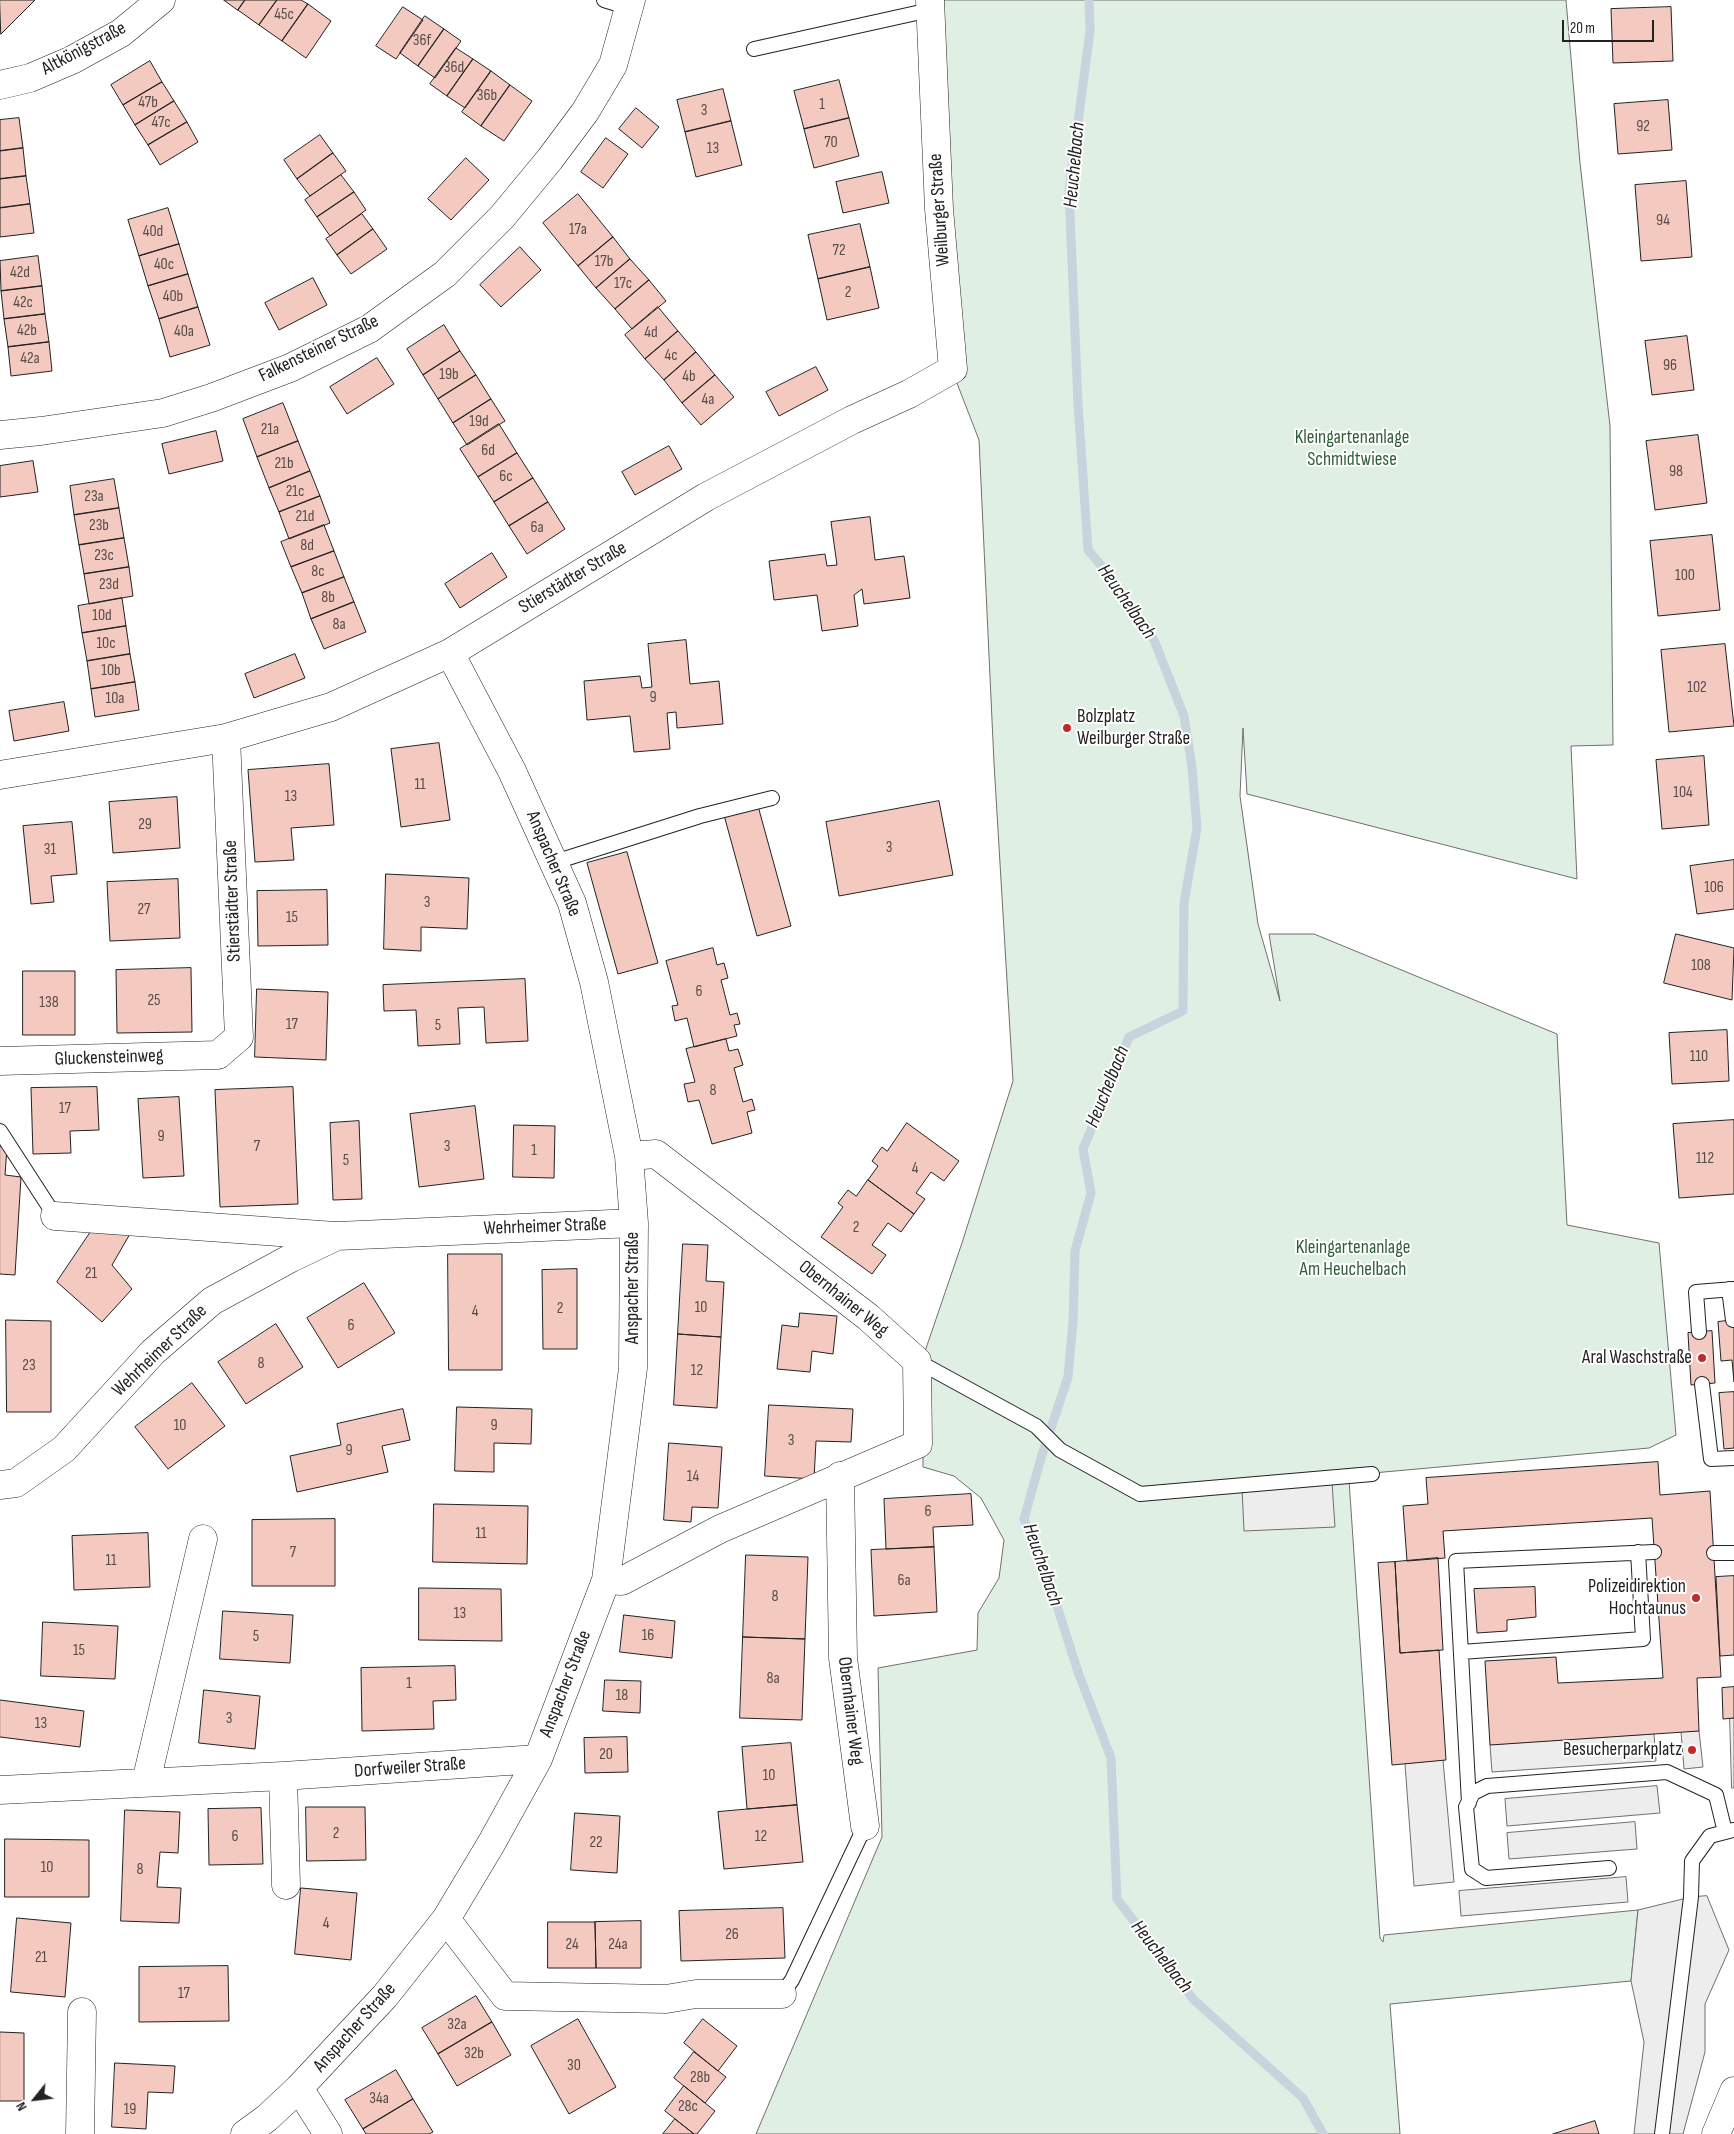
<!DOCTYPE html>
<html>
<head>
<meta charset="utf-8">
<style>
	body { margin:0 }
	#map { position:relative; width:1734px; height:2134px; overflow:hidden; background:#fff; font-family:"Sofia Sans Condensed",sans-serif }
	canvas { display:block }
	.north { position:absolute; left:10px; top:2074px; width:50px; height:50px; -webkit-text-stroke:4px #fff; paint-order:stroke; rotate:241deg; font-size:14px; font-weight:700; line-height:20px; text-align:center; color:#222 }
	.north::after { content:''; display:block; margin:auto; width:18px; height:22px; background:#222; clip-path:polygon(50% 0,100% 100%,50% 72%,0 100%) }
	.scale { position:absolute; left:1562px; top:20px; width:92px; height:22px; box-sizing:border-box; border:2px solid #222; border-top:0; padding-left:6px; font-size:15px; line-height:18px; white-space:nowrap; color:#222; -webkit-text-stroke:4px #fff; paint-order:stroke }
</style>
</head>
<body>
<div id="map">
<canvas width="1734" height="2134"></canvas>
<div class="north">N</div>
<div class="scale">20 m</div>
</div>
<script>
const context = document.querySelector('canvas').getContext('2d');
context.lineJoin = 'round';
function fill(path, color) { context.fillStyle = color; context.fill(path, 'evenodd'); }
function strokePath(path, color, width, dash) { context.strokeStyle = color; context.lineWidth = width; context.lineCap = dash ? 'butt' : 'round'; context.setLineDash(dash || []); context.stroke(path); }
function drawText(font, color, halo, rows, align = 'center') {
  context.font = font + ' "Sofia Sans Condensed",sans-serif'; context.lineWidth = 4; context.setLineDash([]); context.textBaseline = 'middle'; context.strokeStyle = halo; context.fillStyle = color; for (const [text, x, y, turn = 0] of rows) {
    context.save(); context.translate(x, y); context.rotate((+turn || 0) * Math.PI / 180); context.textAlign = isNaN(turn) ? turn : align; if (halo) context.strokeText(text, 0, 0); context.fillText(text, 0, 0); context.restore();
  }
}
const green = new Path2D(`
	M930,0h636l14,163 30,263 3,319 -42,1 6,133 -330,-85 -4,-66 -3,68 18,128 22,77 -11,-67h45l243,100 10,191 92,18 17,192 -27,13 -287,26 -13,6 31,458 3,4 1,-7 254,-25 -7,71 -241,23 10,130h-644l126,-297 -4,-169 99,-18 1,-37 21,-35 5,-38 -23,-42 -27,-22 -31,-9 -1,-107 40,-117 51,-162 -19,-318 -15,-323 -24,-62z`);
fill(green, '#e0efe3');
strokePath(green, '#6f6f6f', 1);
const parking = new Path2D(`
	M1332,1483l3,44 -91,4 -2,-43z
	M1730,1718h4v70h-2z
	M1699,1731l4,36 -19,2 -3,-37z
	M1654,1734l2,27 -164,11 -2,-27z
	M1443,1760l11,122 -40,4 -9,-122z
	M1657,1786l3,27 -153,13 -2,-27z
	M1635,1822l2,27 -128,10 -2,-26z
	M1626,1877l2,25 -167,14 -2,-25z
	M1707,1896l22,54 -24,54v48l-22,82h-49l10,-92 -13,-61 7,-71 53,-13z`);
fill(parking, '#ededed');
strokePath(parking, '#6f6f6f', 1);
strokePath(new Path2D(`
	M1089,0l1,31 -21,159 9,214 10,146 17,20 49,70 30,76 8,51 5,61 -13,75 -1,108 -54,26 -46,112 8,44 -16,58 -2,71 -5,55 -27,81 -17,61 28,71 26,82 33,86 6,141 77,101 109,98 20,36`), '#c7d3dd', 9);
const building = new Path2D(`
	M0,0h35l-34,34z
	M224,0h21l-7,10z
	M245,0h32l-18,25 -21,-15z
	M277,0h24l7,4 -26,37 -23,-16z
	M308,4l23,17 -25,37 -24,-17z
	M403,7l20,13 -27,39 -20,-13z
	M1671,7l2,54 -60,2 -2,-54z
	M425,16l19,13 -26,37 -18,-13z
	M444,29l17,12 -26,37 -17,-12z
	M456,48l17,11 -26,37 -17,-12z
	M473,59l18,12 -26,37 -18,-12z
	M150,61l12,21 -39,23 -12,-20z
	M491,71l19,14 -29,41 -19,-14z
	M839,80l10,38 -45,11 -10,-38z
	M162,82l12,19 -39,24 -12,-20z
	M510,85l22,16 -28,40 -23,-15z
	M723,89l8,32 -46,11 -8,-32z
	M1668,100l4,50 -54,4 -4,-50z
	M174,101l13,21 -39,23 -13,-20z
	M636,108l23,19 -17,21 -23,-19z
	M19,118l4,30 -23,3v-31z
	M849,118l10,38 -45,12 -10,-39z
	M731,121l11,44 -46,12 -11,-45z
	M187,122l11,20 -38,23 -12,-20z
	M320,135l13,18 -36,26 -13,-19z
	M606,138l22,16 -25,34 -22,-16z
	M23,148l3,28 -26,3v-28z
	M333,153l13,18 -36,25 -13,-17z
	M466,158l23,22 -38,40 -23,-21z
	M882,172l7,31 -46,10 -7,-31z
	M341,175l13,17 -37,25 -12,-17z
	M26,176l4,28 -30,4v-29z
	M1686,181l6,76 -51,4 -6,-76z
	M354,192l12,18 -36,26 -13,-19z
	M578,194l35,43 -35,29 -35,-43z
	M30,204l4,29 -34,4v-29z
	M168,208l11,36 -40,12 -11,-36z
	M362,214l11,15 -36,26 -11,-16z
	M860,224l10,43 -52,12 -10,-44z
	M373,229l14,20 -36,25 -14,-19z
	M613,237l17,22 -34,29 -18,-22z
	M179,244l9,30 -40,12 -9,-30z
	M520,247l21,23 -40,37 -21,-22z
	M38,256l4,30 -41,5 -1,-30z
	M630,259l19,21 -34,29 -19,-21z
	M870,267l9,41 -52,12 -9,-41z
	M188,274l10,33 -39,12 -11,-33z
	M313,278l14,27 -48,25 -14,-27z
	M649,280l17,21 -34,28 -17,-20z
	M42,286l3,28 -41,5 -3,-28z
	M198,307l12,38 -40,12 -11,-38z
	M658,307l20,24 -33,28 -20,-24z
	M45,314l4,28 -41,5 -4,-28z
	M444,325l16,26 -37,24 -16,-26z
	M678,331l18,21 -32,28 -19,-21z
	M1687,336l7,54 -42,5 -7,-54z
	M49,342l3,29 -41,5 -3,-29z
	M460,351l16,24 -38,24 -15,-24z
	M696,352l19,23 -33,28 -18,-23z
	M377,358l17,26 -47,30 -17,-27z
	M816,367l12,23 -49,26 -13,-24z
	M476,375l15,24 -38,24 -15,-24z
	M715,375l19,22 -33,28 -19,-22z
	M491,399l14,22 -38,24 -14,-22z
	M283,403l15,38 -41,16 -14,-38z
	M499,424l18,29 -39,24 -18,-28z
	M216,431l7,30 -54,13 -7,-30z
	M1698,435l9,68 -52,7 -9,-69z
	M298,441l12,30 -41,17 -12,-31z
	M669,446l13,23 -47,26 -13,-23z
	M517,453l16,25 -39,24 -16,-25z
	M33,461l5,31 -38,5v-31z
	M310,471l10,25 -41,16 -10,-24z
	M533,478l15,24 -39,24 -15,-24z
	M114,479l5,29 -45,7 -4,-29z
	M320,496l10,27 -41,16 -10,-27z
	M548,502l17,27 -38,25 -18,-28z
	M119,508l5,30 -45,7 -5,-30z
	M870,517l5,43 29,-4 6,42 -46,6 -2,-15 -8,6 4,31 -36,5 -5,-36 -43,5 -5,-39 56,-7 2,12 10,-1 -6,-43z
	M324,525l10,26 -43,16 -10,-25z
	M1712,535l8,75 -62,6 -8,-75z
	M124,538l5,29 -45,7 -5,-29z
	M334,551l10,26 -42,16 -11,-26z
	M492,553l15,24 -47,31 -15,-24z
	M129,567l4,29 -44,8 -5,-30z
	M344,577l10,25 -43,17 -9,-26z
	M122,598l4,28 -44,7 -4,-27z
	M354,602l12,30 -42,17 -13,-30z
	M126,626l4,28 -43,7 -5,-28z
	M686,640l4,44 29,-3 4,43 -46,4 -1,-16 -9,1 3,36 -36,3 -4,-36 -43,4 -3,-39 56,-5 2,12 10,-1 -4,-43z
	M1725,644l9,82 -65,6 -8,-82z
	M130,654l5,28 -44,7 -4,-28z
	M295,654l10,24 -51,20 -9,-24z
	M135,682l4,28 -44,7 -4,-28z
	M64,702l5,29 -55,10 -5,-30z
	M439,743l11,77 -49,7 -10,-78z
	M1704,756l5,69 -47,4 -6,-69z
	M329,764l5,61 -43,3 3,32 -39,2 -7,-92z
	M177,797l3,51 -67,5 -4,-51z
	M939,801l14,74 -114,21 -13,-74z
	M758,806l33,120 -34,10 -33,-121z
	M72,822l5,52 -26,2 3,26 -23,2 -8,-78z
	M627,852l31,111 -40,11 -31,-111z
	M1734,860v49l-37,5 -7,-48z
	M386,874l83,4 -2,51 -46,-2v24l-37,-2z
	M178,879l2,59 -70,3 -3,-59z
	M327,890l1,55 -70,1 -1,-55z
	M1676,934l58,14 -2,52 -68,-17z
	M713,948l4,17 7,-2 4,15 -7,2 9,35 7,-2 3,11 -6,1 3,11 -43,11 -7,-29 -12,3 -3,-15 6,-1 -12,-44z
	M191,968l1,64 -75,1 -1,-63z
	M23,971h52v64h-52z
	M525,979l3,62 -42,2 -2,-36 -26,1 2,36 -42,2 -2,-36 -32,1 -1,-26z
	M257,989l71,3 -2,68 -71,-3z
	M1727,1030l2,51 -57,3 -3,-51z
	M726,1039l3,12 9,-2 5,16 -9,3 9,34 9,-3 3,11 -8,2 5,21 -40,11 -13,-44 -11,2 -4,-18 11,-2 -9,-33z
	M97,1087l2,43 -29,1 1,22 -38,1 -2,-66z
	M293,1087l5,117 -78,3 -5,-117z
	M179,1097l5,79 -41,2 -5,-79z
	M475,1106l9,73 -65,8 -9,-73z
	M1734,1120v74l-55,4 -6,-74z
	M359,1121l3,78 -29,1 -3,-77z
	M907,1123l52,38 -15,20 -13,-9 -15,21 9,6 -11,15 -46,-34 10,-14 -6,-5 10,-14 5,4z
	M514,1125l41,1 -1,52 -41,-1z
	M0,1146l7,1 -2,28 16,2 -6,98 -15,-1z
	M868,1180l46,34 -13,18 -13,-9 -16,22 14,10 -14,19 -51,-37 22,-30 -5,-4 10,-13 8,6z
	M96,1224l38,3 -22,38 20,24 -30,33 -45,-40z
	M683,1244l25,1 -2,36 18,1 -3,55 -43,-3z
	M448,1254h54v116h-53z
	M577,1269v80h-34l-1,-79z
	M364,1283l31,50 -57,35 -31,-50z
	M800,1313l37,3 -4,38 -21,-3 -2,21 -33,-3 5,-44 16,2z
	M6,1320l45,1v91h-44z
	M1734,1320v62l-2,-22 -11,1 -3,-39z
	M276,1324l27,43 -57,37 -28,-42z
	M1712,1331l3,52 -24,2 -3,-52z
	M678,1334l43,3 -4,71 -43,-3z
	M192,1383l33,43 -57,43 -33,-42z
	M1734,1392v56l-10,1 -5,-56z
	M769,1405l84,4 -2,33 -35,-1 -2,38 -49,-3z
	M457,1407l75,2 -1,35 -37,-1v29l-39,-1z
	M403,1409l7,31 -28,6 6,26 -91,20 -7,-36 51,-11 -4,-21z
	M669,1443l53,4 -4,61 -26,-1 -1,15 -27,-2z
	M1658,1462l2,33 50,-4 11,186 -24,1 2,53 -209,14 -5,-84 71,-4 2,26 105,-5 -11,-160 -209,13 2,27 -38,3 -4,-55 25,-2 -2,-26z
	M971,1494l2,31 -40,2 1,20 -48,2 -2,-50z
	M434,1504l94,2 -1,58 -94,-2z
	M335,1519v67h-83v-66z
	M148,1533l2,54 -76,3 -2,-54z
	M934,1547l3,65 -63,4 -3,-66z
	M746,1555l62,2 -3,82 -62,-2z
	M1438,1558l5,92 -43,3 -5,-91z
	M1395,1562l5,91 39,-3 7,110 -54,5 -14,-202z
	M1734,1576v79l-14,1 -4,-79z
	M1535,1587l1,30 -29,3v11l-30,2 -3,-44z
	M419,1588l82,1 1,52 -83,-1z
	M223,1611l70,4 -3,48 -70,-4z
	M624,1615l51,6 -3,37 -52,-6z
	M43,1622l75,4 -3,53 -74,-3z
	M743,1637l62,2 -3,81 -62,-2z
	M455,1666l1,34 -23,1 1,28 -72,2 -1,-63z
	M605,1680l36,1 -1,32 -37,-2z
	M1734,1687v31l-11,1 -1,-31z
	M204,1690l56,6 -5,53 -56,-6z
	M0,1700l84,11 -4,36 -80,-10z
	M627,1737l1,35 -43,1 -1,-35z
	M791,1743l6,62 -50,4 -5,-62z
	M797,1805l6,57 -79,7 -6,-57z
	M306,1807h59l1,53 -59,1z
	M261,1808l2,56 -54,1 -1,-56z
	M125,1810l55,2 -2,41 -18,-1 -3,35 24,1 -2,35 -58,-2z
	M575,1813l45,3 -3,57 -46,-3z
	M5,1839l84,1v57h-84z
	M301,1888l56,5 -6,67 -56,-6z
	M783,1908l2,50 -104,3 -2,-50z
	M17,1918l54,5 -6,74 -54,-5z
	M641,1921v47h-45l-1,-46z
	M548,1922h47l1,46h-48z
	M228,1966l1,55 -90,1v-55z
	M476,1996l16,26 -54,32 -16,-26z
	M578,2019l38,68 -47,27 -38,-68z
	M703,2019l34,27 -19,25 -34,-28z
	M492,2022l19,33 -54,31 -19,-32z
	M0,2032l24,1v68h-24z
	M694,2052l32,25 -21,26 -31,-25z
	M115,2063l60,3 -2,27 -25,-1 -2,37 -34,-2z
	M396,2070l17,29 -50,30 -18,-29z
	M684,2086l31,25 -18,23h-3l-29,-23z
	M413,2099l20,33 -4,2h-63l-3,-5z
	M675,2119l19,15h-31z
	M1595,2121l4,13h-46z`);
fill(building, '#f3c9c0');
strokePath(building, '#222', 1);
const lane = new Path2D(`
	M604,0l26,8
	M754,49l176,-39
	M555,862l145,-46 72,-18
	M0,1131l55,85
	M1729,1289l4,31
	M1699,1332l-3,-40 38,-3
	M917,1361l119,65 24,24 80,44 232,-20
	M1702,1384l9,75 23,-1
	M1714,1553h20
	M1461,1652l182,-13 -5,-87
	M1469,1803l-13,-242 198,-9
	M1609,1868l-123,10 -14,-9 -6,-62 7,-14 14,-7 180,-14 49,23 9,37
	M782,1994l10,-14 73,-154
	M1662,2134l29,-237 1,-36 18,-25 23,-6`);
const street = new Path2D(`
	M0,85l30,-7 42,-18 49,-27 40,-33
	M0,435l41,-4 122,-18 48,-15 79,-30 79,-39 76,-55 57,-57 48,-58 35,-47 28,-47 18,-65
	M0,775l226,-37 105,-31 119,-54 256,-156 146,-77 57,-26 44,-25 -14,-160 -9,-209
	M0,1061l218,-6 21,-18 -13,-299
	M55,1216l280,20
	M840,1476l3,182 22,168
	M0,1485l16,-2 48,-34 89,-97 59,-51 79,-43 46,-22 297,-13
	M606,1580l16,1 98,-52 198,-85 -1,-83 -49,-44 -212,-163 -27,2
	M283,1776l3,109
	M146,1782l57,-243
	M0,1790l283,-14 255,-17
	M446,1919l59,77 161,3 30,-5h86
	M299,2088l29,46
	M80,2134l2,-122
	M245,2134l22,-16 32,-30 86,-92 61,-77 45,-75 47,-85 68,-179 27,-212 1,-145 -5,-67 -35,-174 -22,-79 -60,-132 -62,-118`);
const secondary = new Path2D(`
	M1716,2134l18,-43`);
strokePath(lane, '#222', 16);
strokePath(street, '#222', 29);
strokePath(secondary, '#222', 29);
strokePath(lane, '#fff', 14);
strokePath(street, '#fff', 28);
strokePath(secondary, '#fff', 28);
for (const [x, y, r, color] of [
	[1067,728,5,"#c62828"],
	[1702,1358,5,"#c62828"],
	[1696,1598,5,"#c62828"],
	[1692,1750,5,"#c62828"]
]) { const dot = new Path2D(); dot.arc(x, y, r, 0, 2 * Math.PI); context.fillStyle = color; context.fill(dot); strokePath(dot, '#fff', 2); }
drawText('16px', '#564c4a', null, [
	["45c",284,15],
	["36f",422,41],
	["36d",454,68],
	["36b",487,96],
	["47b",148,103],
	["1",822,105],
	["3",704,111],
	["47c",161,123],
	["92",1643,127],
	["70",831,143],
	["13",713,149],
	["94",1663,221],
	["17a",578,230],
	["40d",153,232],
	["72",839,251],
	["17b",604,262],
	["40c",164,265],
	["42d",20,273],
	["17c",623,284],
	["2",848,293],
	["40b",173,297],
	["42c",23,303],
	["42b",27,331],
	["40a",184,332],
	["4d",651,333],
	["4c",671,356],
	["42a",30,359],
	["96",1670,366],
	["19b",449,375],
	["4b",689,377],
	["4a",708,400],
	["19d",479,422],
	["21a",270,430],
	["6d",488,451],
	["21b",284,464],
	["98",1676,472],
	["6c",506,477],
	["21c",295,492],
	["23a",94,497],
	["21d",305,517],
	["23b",99,526],
	["6a",537,528],
	["8d",307,546],
	["23c",104,556],
	["8c",318,572],
	["100",1685,576],
	["23d",109,585],
	["8b",328,598],
	["10d",102,616],
	["8a",339,625],
	["10c",106,644],
	["10b",111,671],
	["102",1697,688],
	["9",653,698],
	["10a",115,699],
	["11",420,785],
	["104",1683,793],
	["13",291,797],
	["29",145,825],
	["3",889,848],
	["31",50,850],
	["106",1714,888],
	["3",427,903],
	["27",144,910],
	["15",292,918],
	["108",1701,966],
	["6",699,992],
	["25",154,1001],
	["138",49,1003],
	["17",292,1025],
	["5",438,1026],
	["110",1699,1057],
	["8",713,1091],
	["17",65,1109],
	["9",161,1137],
	["7",257,1147],
	["3",447,1147],
	["1",534,1151],
	["112",1705,1159],
	["5",346,1161],
	["4",915,1169],
	["2",856,1228],
	["21",91,1274],
	["10",701,1308],
	["2",560,1309],
	["4",475,1312],
	["6",351,1326],
	["8",261,1364],
	["23",29,1366],
	["12",697,1371],
	["10",180,1426],
	["9",494,1426],
	["3",791,1441],
	["9",349,1451],
	["14",693,1477],
	["6",928,1512],
	["11",481,1534],
	["7",293,1553],
	["11",111,1561],
	["6a",904,1581],
	["8",775,1597],
	["13",460,1614],
	["16",648,1636],
	["5",256,1637],
	["15",79,1651],
	["8a",773,1679],
	["1",409,1684],
	["18",622,1696],
	["3",229,1719],
	["13",41,1724],
	["20",606,1755],
	["10",769,1776],
	["2",336,1834],
	["6",235,1837],
	["12",761,1837],
	["22",596,1843],
	["10",47,1868],
	["8",140,1870],
	["4",326,1924],
	["26",732,1935],
	["24",572,1945],
	["24a",618,1945],
	["21",41,1958],
	["17",184,1994],
	["32a",457,2025],
	["32b",474,2054],
	["30",574,2066],
	["28b",700,2078],
	["34a",379,2099],
	["28c",688,2107],
	["19",130,2110]
]);
drawText('19px', '#222', '#fff', [
	["Altkönigstraße",84,49,-28],
	["Weilburger Straße",940,210,-94],
	["Falkensteiner Straße",319,349,-26],
	["Stierstädter Straße",573,578,-31],
	["Anspacher Straße",553,864,67],
	["Stierstädter Straße",233,901,-92],
	["Gluckensteinweg",109,1058,-2],
	["Wehrheimer Straße",545,1227,-2],
	["Anspacher Straße",633,1288,-90],
	["Obernhainer Weg",843,1299,39],
	["Wehrheimer Straße",160,1351,-44],
	["Anspacher Straße",566,1684,-69],
	["Obernhainer Weg",850,1711,83],
	["Dorfweiler Straße",410,1768,-4],
	["Anspacher Straße",355,2028,-48]
]);
drawText('19px', '#2f5e38', '#fff', [
	["Kleingartenanlage",1352,438],
	["Schmidtwiese",1352,460],
	["Kleingartenanlage",1353,1248],
	["Am Heuchelbach",1353,1270]
]);
drawText('19px', '#222', '#fff', [
	["Bolzplatz",1077,717,"left"],
	["Weilburger Straße",1077,739,"left"],
	["Aral Waschstraße",1692,1358],
	["Polizeidirektion",1686,1587],
	["Hochtaunus",1686,1609],
	["Besucherparkplatz",1682,1750]
], 'right');
drawText('italic 20px', '#222', '#fff', [
	["Heuchelbach",1075,165,-85],
	["Heuchelbach",1126,602,55],
	["Heuchelbach",1108,1087,-68],
	["Heuchelbach",1042,1565,71],
	["Heuchelbach",1161,1957,52]
]);
</script>
</body>
</html>
